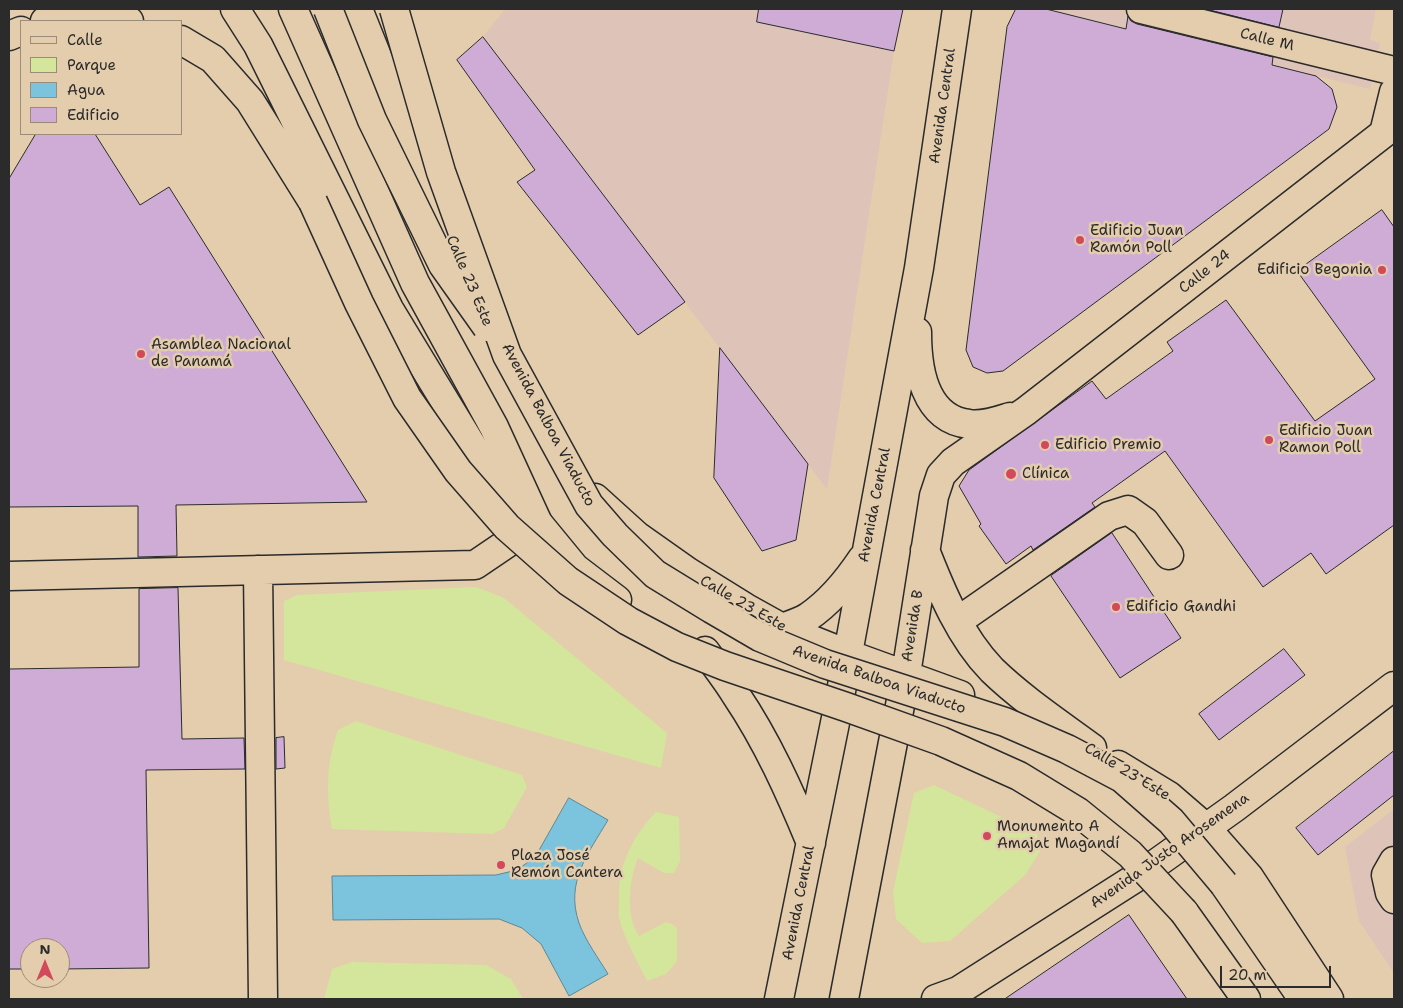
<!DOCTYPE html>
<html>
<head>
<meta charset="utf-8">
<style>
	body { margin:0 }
	#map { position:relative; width:1403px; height:1008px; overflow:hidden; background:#e4cdad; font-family:"Shantell Sans",sans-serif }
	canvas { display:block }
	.frame { position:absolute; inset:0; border:10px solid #2b2b2b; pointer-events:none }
	.legend { position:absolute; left:20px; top:20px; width:162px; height:115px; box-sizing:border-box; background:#e4cdad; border:1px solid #9a8c79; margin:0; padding:6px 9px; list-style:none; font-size:15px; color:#2b2b2b }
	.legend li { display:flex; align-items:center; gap:10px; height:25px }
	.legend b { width:25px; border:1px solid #9a8c79 }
	.north { position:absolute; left:20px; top:938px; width:50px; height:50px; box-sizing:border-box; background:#e4cdad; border:1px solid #9a8c79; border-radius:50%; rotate:0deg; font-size:14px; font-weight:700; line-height:20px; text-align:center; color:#2b2b2b }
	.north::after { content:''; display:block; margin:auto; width:18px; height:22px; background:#d1495b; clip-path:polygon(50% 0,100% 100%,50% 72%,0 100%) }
	.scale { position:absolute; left:1220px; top:966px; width:111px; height:22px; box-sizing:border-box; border:2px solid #2b2b2b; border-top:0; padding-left:6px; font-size:15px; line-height:18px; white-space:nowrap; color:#2b2b2b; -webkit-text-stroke:4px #e4cdad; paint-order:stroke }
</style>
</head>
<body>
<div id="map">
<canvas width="1403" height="1008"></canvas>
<div class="frame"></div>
<ul class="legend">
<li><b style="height:6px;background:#e4cdad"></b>Calle</li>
<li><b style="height:14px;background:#d3e69b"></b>Parque</li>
<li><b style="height:14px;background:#7cc4dd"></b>Agua</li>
<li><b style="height:14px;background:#cfacd6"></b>Edificio</li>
</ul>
<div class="north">N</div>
<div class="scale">20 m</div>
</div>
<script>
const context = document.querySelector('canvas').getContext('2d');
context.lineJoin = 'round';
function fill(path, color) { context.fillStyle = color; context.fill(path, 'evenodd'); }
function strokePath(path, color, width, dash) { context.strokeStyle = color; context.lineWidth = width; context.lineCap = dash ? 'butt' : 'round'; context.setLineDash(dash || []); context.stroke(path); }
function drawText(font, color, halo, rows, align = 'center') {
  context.font = font + ' "Shantell Sans",sans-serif'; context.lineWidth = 5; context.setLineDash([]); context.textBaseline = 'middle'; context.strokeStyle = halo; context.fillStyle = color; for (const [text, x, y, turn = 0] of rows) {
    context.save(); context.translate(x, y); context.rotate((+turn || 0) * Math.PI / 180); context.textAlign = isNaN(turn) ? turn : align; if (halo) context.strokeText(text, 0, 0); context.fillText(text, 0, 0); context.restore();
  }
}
fill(new Path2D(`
	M505,9h279l-3,18 113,24 -67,438 -344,-452z
	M1046,9h195l39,10 3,-10h93l-6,31 10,3 -10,46z
	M1394,809v164l-35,-52 -14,-74z`), '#dec3b9');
fill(new Path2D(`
	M476,587l28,11 163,135 -6,35 -377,-108v-59l13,-6z
	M356,721l166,54 5,12 -23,41 -11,6 -161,-5c-6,-34 -6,-66 6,-99z
	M934,785l103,49 3,17 -15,24 -75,66 -28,2 -26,-24 -3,-27 21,-99z
	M656,812l23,5 1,44 -6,12h-10l-26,-15c-9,22 -13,57 1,78l27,-14 6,2 5,4v33l-11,13 -19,7c-10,-20 -22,-41 -28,-63 -1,-7 0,-13 0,-20 -1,-33 14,-62 37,-86z
	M352,962l134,3 25,14 12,20h-199l8,-30z`), '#d3e69b');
const water = new Path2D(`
	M569,798l39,22c-20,34 -43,62 -29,103 6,17 20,36 29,51l-39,22 -28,-52 -19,-16 -23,-9 -166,1 -1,-44 164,-1 21,-5 18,-13z`);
fill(water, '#7cc4dd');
strokePath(water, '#5c8796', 1);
const building = new Path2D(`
	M759,9h144l-9,42 -137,-29z
	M1016,9h30l80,20 2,-13 3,5 6,3 136,33 -1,8 44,11 16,13 5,18 -8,22 -326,242 -16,2 -14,-6 -7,-17 41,-323z
	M1206,9h77l-4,18z
	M483,37l202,265 -47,33 -121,-153 18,-12 -78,-110z
	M36,134h59l45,71 29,-18 198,315 -191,3 1,51 -39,1v-51l-129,1v-328z
	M1382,210l12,17v298l-68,49 -15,-21 -48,34 -98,-136 -73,52 3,4 -62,43 -2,-4 -25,18 -27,-38 2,-2 -22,-38 10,-16 123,-89 14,18 67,-48 -6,-9 59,-42 89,121 60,-42 -78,-108z
	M720,348l88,116 -12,76 -34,11 -48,-73z
	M1112,533l69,105 -61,40 -69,-102z
	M178,588l4,151 62,-1 1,31 -99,1 3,198 -89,1v-21h-30v21h-21v-300l130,-2v-78z
	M1284,649l21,26 -86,65 -20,-26z
	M284,737l1,31 -9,1v-31z
	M1394,751v44l-76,60 -22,-27z
	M1129,915l58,84h-182z`);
fill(building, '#cfacd6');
strokePath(building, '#2b2b2b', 1);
const minor = new Path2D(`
	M1141,9l253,62
	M258,570l5,429
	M9,576l466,-11 62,-42
	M958,621l151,-105 19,-6 17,12 24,33
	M1394,861l-8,14 4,18 4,6
	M936,999l22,-8 182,-116 94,-67 160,-122`);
const major = new Path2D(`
	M293,9l122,274 79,144 44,96 37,45 42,32
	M358,9l109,272
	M917,332c0,36 7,87 52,92 14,2 28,-3 41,-7
	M595,498l42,38 51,36 58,36 36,20 65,26 113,41
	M925,550c16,41 35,87 67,120 30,29 66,53 100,78
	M782,628c8,-3 18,-6 26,-11 22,-15 40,-37 54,-58
	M705,651c10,14 22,29 31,44 31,46 54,97 75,148
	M1118,765l51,31 37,32 43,49 80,122
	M779,999l58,-286 82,-445 38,-259
	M844,999l62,-325 28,-178 7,-21 12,-13 73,-51 358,-278 10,-41`);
const highway = new Path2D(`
	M235,9l23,36 131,264 85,140 64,74
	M45,21l63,-5 21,5
	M9,36l12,-5
	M181,40l32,19 37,42 63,101
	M1224,884l79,115
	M1184,912l62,87`);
strokePath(minor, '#2b2b2b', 31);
strokePath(major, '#2b2b2b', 31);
strokePath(highway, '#2b2b2b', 31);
strokePath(minor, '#e4cdad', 28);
strokePath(major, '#e4cdad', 28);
strokePath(highway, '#e4cdad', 28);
const highwayBridge = new Path2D(`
	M328,9l44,111 71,145 44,62
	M394,9l47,163 66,183 82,150 26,30 40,39 57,35 48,28 65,27 180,58 62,27 55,29 49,43 53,63
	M313,202l46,101 48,95 51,73 49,56 61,54 60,40 49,26 48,19 121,41 95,34 78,35 59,36 52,42 54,58`);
strokePath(highwayBridge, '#2b2b2b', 31, []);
strokePath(highwayBridge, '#e4cdad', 28);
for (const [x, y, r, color] of [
	[1080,240,5,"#d1495b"],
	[1382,270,5,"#d1495b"],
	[141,354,5,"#d1495b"],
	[1269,440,5,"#d1495b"],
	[1045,445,5,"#d1495b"],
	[1011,474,6,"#d1495b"],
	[1116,607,5,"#d1495b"],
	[987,836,5,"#d1495b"],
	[501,865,5,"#d1495b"]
]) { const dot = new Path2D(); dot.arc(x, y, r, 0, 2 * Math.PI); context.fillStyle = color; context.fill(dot); strokePath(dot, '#e4cdad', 2); }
drawText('15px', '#2b2b2b', '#e4cdad', [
	["Calle M",1267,40,14],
	["Avenida Central",943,106,-82],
	["Calle 24",1205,272,-38],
	["Calle 23 Este",469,281,67],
	["Avenida Balboa Viaducto",548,425,62],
	["Avenida Central",875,505,-79],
	["Calle 23 Este",743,604,30],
	["Avenida B",913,626,-81],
	["Avenida Balboa Viaducto",879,680,19],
	["Calle 23 Este",1127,772,31],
	["Avenida Justo Arosemena",1170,851,-35],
	["Avenida Central",799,903,-79]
]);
drawText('15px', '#2b2b2b', '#e4cdad', [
	["Edificio Juan",1090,231],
	["Ramón Poll",1090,248],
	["Edificio Begonia",1372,270,"right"],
	["Asamblea Nacional",151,345],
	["de Panamá",151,362],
	["Edificio Juan",1279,431],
	["Ramon Poll",1279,448],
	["Edificio Premio",1055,445],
	["Clínica",1022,474],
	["Edificio Gandhi",1126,607],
	["Monumento A",997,827],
	["Amajat Magandí",997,844],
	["Plaza José",511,856],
	["Remón Cantera",511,873]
], 'left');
</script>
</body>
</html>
